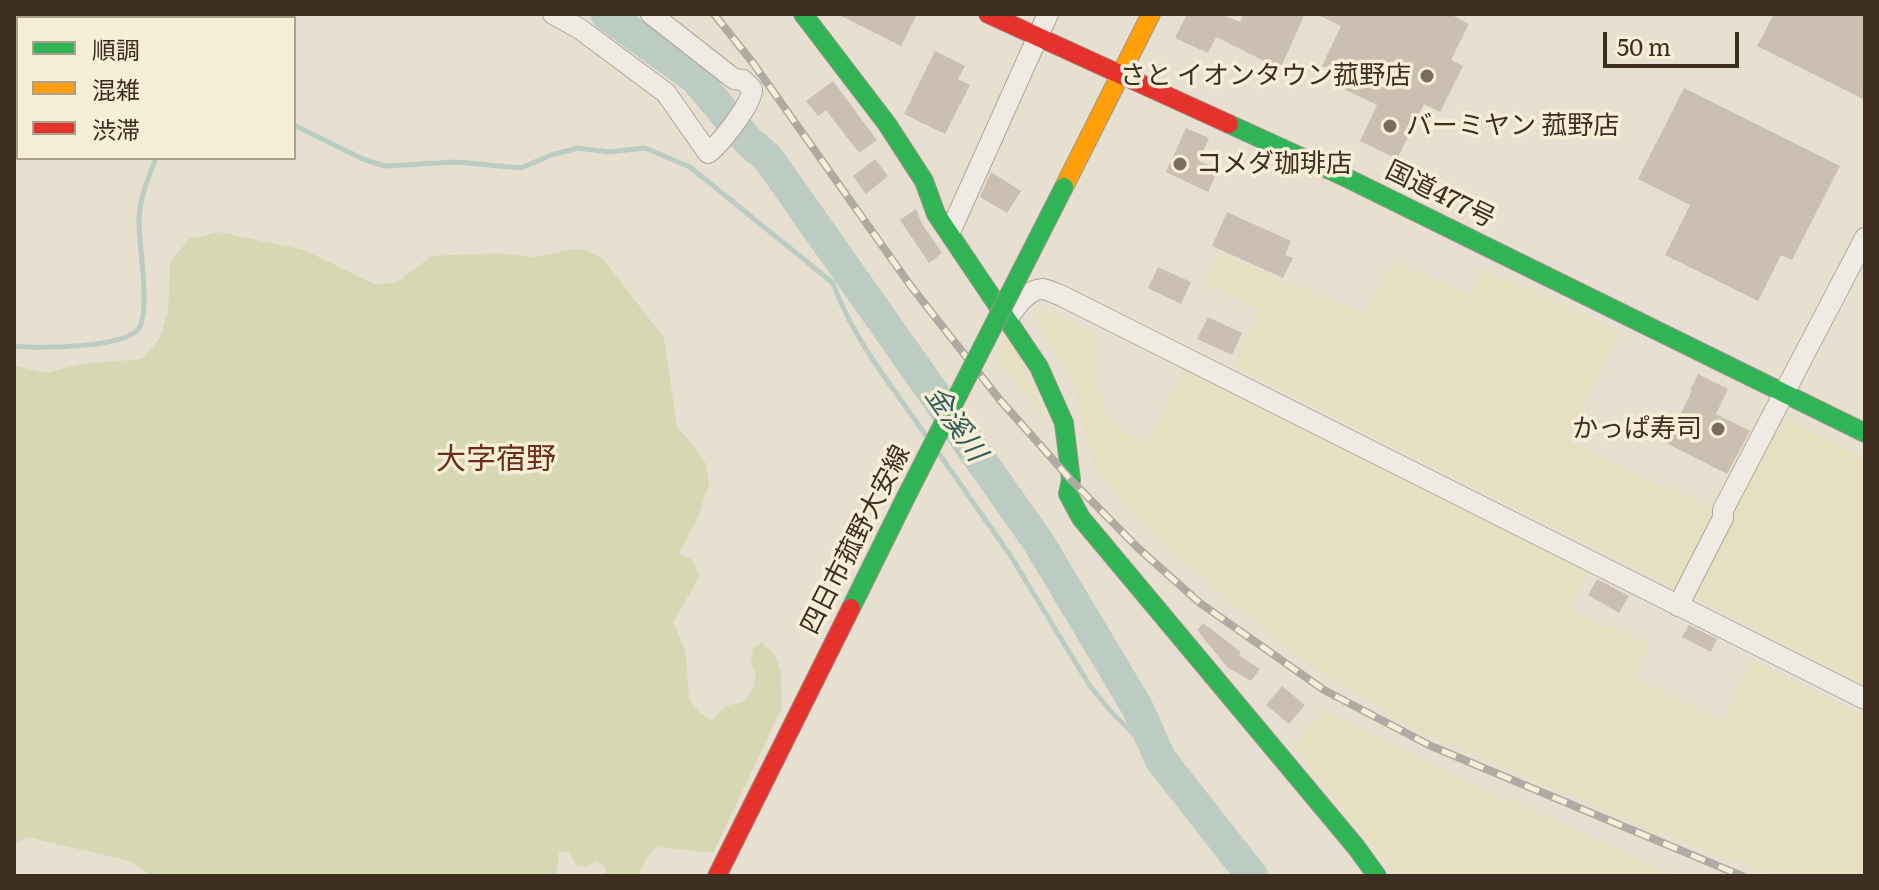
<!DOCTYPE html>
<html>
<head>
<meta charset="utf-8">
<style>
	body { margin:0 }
	#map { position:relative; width:1879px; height:890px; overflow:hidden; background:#e7e0d1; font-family:Literata,"Noto Sans JP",serif }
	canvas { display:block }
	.frame { position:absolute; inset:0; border:16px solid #3d2e20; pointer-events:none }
	.legend { position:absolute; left:16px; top:16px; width:280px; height:144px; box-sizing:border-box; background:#f7eed8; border:2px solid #ada18e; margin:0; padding:10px 14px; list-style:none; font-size:24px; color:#3d2e20 }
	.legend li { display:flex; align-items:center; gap:16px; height:40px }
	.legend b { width:40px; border:2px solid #ada18e }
	.scale { position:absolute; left:1603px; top:32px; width:136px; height:36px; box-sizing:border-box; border:4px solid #3d2e20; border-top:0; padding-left:10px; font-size:24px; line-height:28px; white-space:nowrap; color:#3d2e20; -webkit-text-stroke:6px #f7eed8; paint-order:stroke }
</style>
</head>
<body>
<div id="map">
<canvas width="1879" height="890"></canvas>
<div class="frame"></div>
<ul class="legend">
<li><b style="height:10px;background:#30b455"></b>順調</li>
<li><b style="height:10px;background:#ff9f0a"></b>混雑</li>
<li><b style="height:10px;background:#e5322d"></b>渋滞</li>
</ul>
<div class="scale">50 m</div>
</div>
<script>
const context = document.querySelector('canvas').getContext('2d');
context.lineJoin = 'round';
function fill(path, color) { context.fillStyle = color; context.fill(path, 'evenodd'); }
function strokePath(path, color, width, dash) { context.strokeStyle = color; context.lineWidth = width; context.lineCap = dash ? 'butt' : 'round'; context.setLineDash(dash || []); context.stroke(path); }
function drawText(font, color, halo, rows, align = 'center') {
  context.font = font + ' Literata,"Noto Sans JP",serif'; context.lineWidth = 7; context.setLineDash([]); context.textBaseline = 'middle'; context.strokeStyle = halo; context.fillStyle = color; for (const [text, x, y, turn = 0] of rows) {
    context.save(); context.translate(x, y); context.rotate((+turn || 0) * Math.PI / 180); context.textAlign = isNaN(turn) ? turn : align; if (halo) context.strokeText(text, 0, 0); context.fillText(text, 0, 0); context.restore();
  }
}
fill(new Path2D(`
	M1220,253l142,60 31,-51 78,32 10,-27 139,65 -53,109 163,75 53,-99 82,41v228l-632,-321 25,-54 -54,-26z
	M1041,308l56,26 2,53 6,26 20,19 22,11 37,-76 402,206 -15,37 78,33 -13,35 88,43 26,-63 115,57v161h-94l-162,-63 -193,-83 -121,-74 -104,-86 -58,-56 -38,-44 -22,-87 -38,-63z
	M1006,330l21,40 23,57 -56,-71z
	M1322,710l115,57 241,109h-283l-102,-129z`), '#e6dfc2');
fill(new Path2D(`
	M219,232l85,18 70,34 22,-1 36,-27 67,-3 36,4 40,-8 13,2 16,9 60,78 13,89 16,18 13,19 3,20 -12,36 -18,33 12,6 9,16 -27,48c5,10 10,20 12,30 7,30 -7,50 27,67l13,-14 18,-4 10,-13 3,-13 -5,-14 2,-14 9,-6 13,13 6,18 1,35 -69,145 -57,-6 -10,11 -8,18h-32v-8l-9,-7 -12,6 -8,-1 -9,-14 -9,1 -3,23h-405l-21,-15 -103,-24 -13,8v-477l3,-2 29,7 36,-9 60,-5 18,-21 8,-28 2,-48 19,-23z`), '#d6d7b3');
strokePath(new Path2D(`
	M294,125l69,34 22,7 71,-4 65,6 30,-13 27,-7 31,4 36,-4 45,19 143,116c20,57 60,104 94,154
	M14,346c23,3 113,2 125,-18 12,-19 -1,-85 0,-111 1,-19 10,-41 17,-59
	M940,455l70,100 80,131 24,29 47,45`), '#bcccc2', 5);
strokePath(new Path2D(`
	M606,14l89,64 54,64 19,16 271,385 98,164 24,53 91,116`), '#bcccc2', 32);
fill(new Path2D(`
	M837,14h80l-16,32z
	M1187,14h34l19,8 4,-8h61l-25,55 -64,-32 -8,16 -33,-15z
	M1316,14h134l19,10 -18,36 12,6 -23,46 -16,-8 -27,55 -37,-18 17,-36 -44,-21 5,-11 -16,-7 19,-40z
	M1774,14h91v86l-108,-54z
	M935,51l30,15 -7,13 12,6 -25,49 -41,-20z
	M833,81l44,59 -18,13 -33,-43 -8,6 -12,-15z
	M1684,88l156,78 -48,94 -11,-5 -23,46 -93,-46 25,-50 -52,-26z
	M1186,128l23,10 -10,23 19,9 -10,22 -42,-20z
	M875,159l13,17 -22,18 -13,-18z
	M991,172l30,19 -14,22 -27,-16z
	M916,209l6,15 20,29 -13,10 -29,-43z
	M1227,212l64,29 -6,14 8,3 -10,20 -71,-32z
	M1158,267l33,15 -10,22 -33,-16z
	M1208,317l34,16 -10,22 -35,-16z
	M1698,374l30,15 -12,25 34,17 -23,43 -61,-31 26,-52 -2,-1z
	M1597,579l32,17 -10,17 -31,-18z
	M1203,623l38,29 -2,3 21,14 -9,12 -23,-13 -31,-38z
	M1689,625l28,14 -6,13 -29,-15z
	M1282,686l23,19 -16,19 -23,-19z`), '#cbbfb2');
const street = new Path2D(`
	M553,14l27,15 86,64 42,60c12,-9 45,-50 44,-64l-9,-9 -9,-1 -83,-65
	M950,232l98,-218
	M1008,318c8,-11 19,-29 35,-29 5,1 14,5 19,7l803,403
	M1678,606l45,-88v-8l142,-272`);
const fast = new Path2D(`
	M803,14l84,110 37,57 12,33 103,153 25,56 7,57 -3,14 13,24 275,329 21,29
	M1229,124l118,54 518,255
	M851,608l56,-113`);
const slow = new Path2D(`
	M1064,187l87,-173`);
const jam = new Path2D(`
	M988,14l241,110
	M717,876l134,-268`);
strokePath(street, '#ada599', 22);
strokePath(fast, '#9c958a', 20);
strokePath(slow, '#9c958a', 20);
strokePath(jam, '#9c958a', 20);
strokePath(street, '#efebe3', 20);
strokePath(fast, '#30b455', 18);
strokePath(slow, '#ff9f0a', 18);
strokePath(jam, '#e5322d', 18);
const rail = new Path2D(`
	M714,14l39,49 157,222 90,115 71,80 67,68 62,55 124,87 107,56 311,130`);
strokePath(rail, '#afaaa2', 8);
strokePath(rail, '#f7eed8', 5, [15]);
const fastBridge = new Path2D(`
	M907,495l157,-308`);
strokePath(fastBridge, '#9c958a', 20, []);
strokePath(fastBridge, '#30b455', 18);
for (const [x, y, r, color] of [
	[1427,76,8,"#786c5e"],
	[1390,126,8,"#786c5e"],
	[1180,164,8,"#786c5e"],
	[1718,429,8,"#786c5e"]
]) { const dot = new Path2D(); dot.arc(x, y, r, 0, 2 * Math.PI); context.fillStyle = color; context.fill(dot); strokePath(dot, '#f7eed8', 3); }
drawText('26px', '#3d2e20', '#f7eed8', [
	["さと イオンタウン菰野店",1411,76],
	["バーミヤン 菰野店",1406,126,"left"],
	["コメダ珈琲店",1196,164,"left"],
	["かっぱ寿司",1702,429]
], 'right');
drawText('26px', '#3d2e20', '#f7eed8', [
	["国道477号",1440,195,26],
	["四日市菰野大安線",856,540,-63]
]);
drawText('italic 28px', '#2f5d5a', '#f7eed8', [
	["金溪川",955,424,55]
]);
drawText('30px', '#6b2e1e', '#f7eed8', [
	["大字宿野",496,460]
]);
</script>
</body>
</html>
